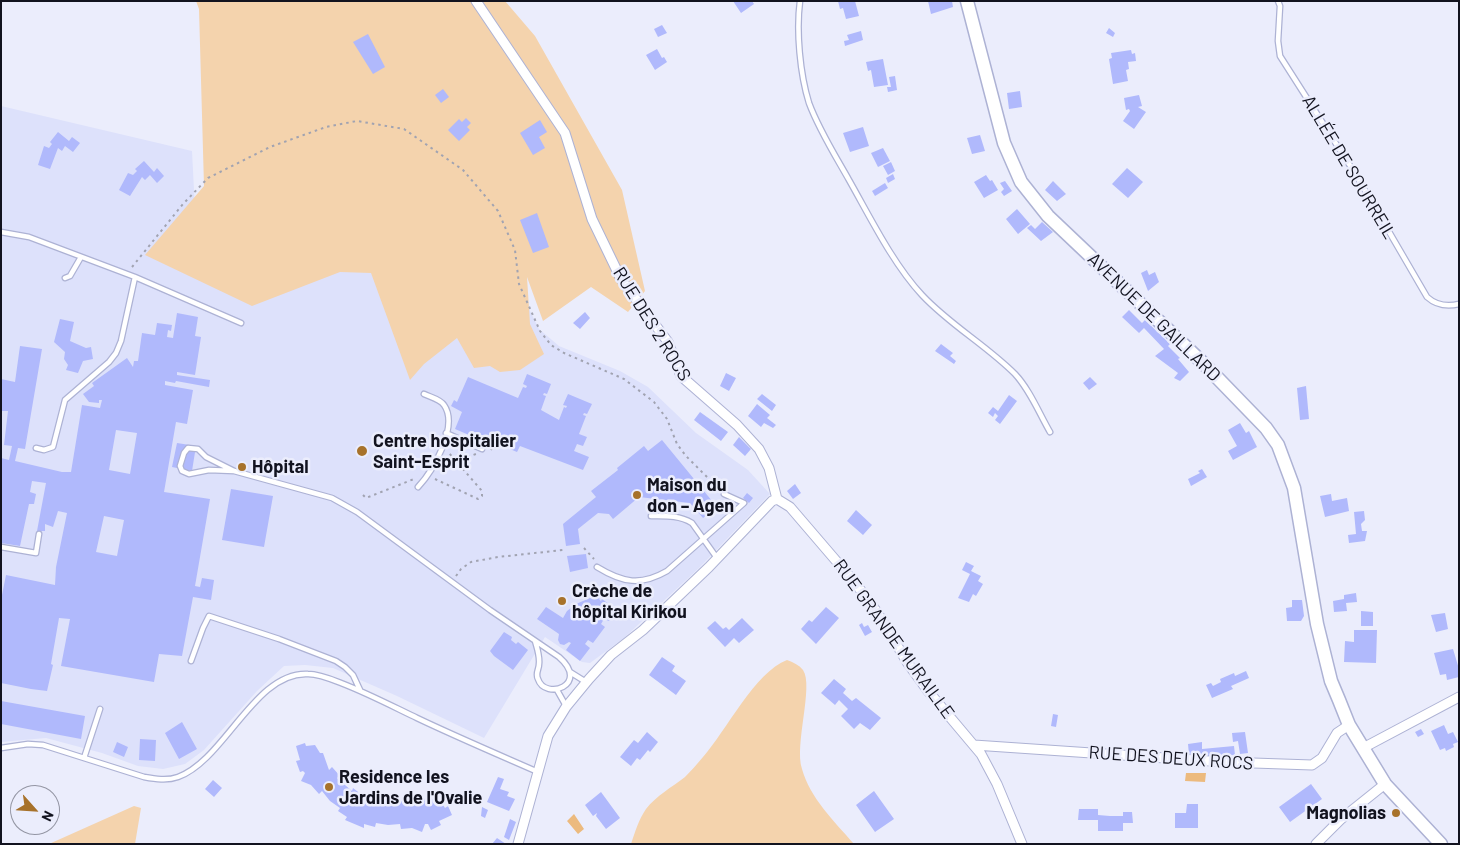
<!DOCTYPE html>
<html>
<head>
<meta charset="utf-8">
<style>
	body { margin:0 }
	#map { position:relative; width:1460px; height:845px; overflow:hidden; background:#ebedfc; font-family:Barlow,sans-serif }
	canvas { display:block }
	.frame { position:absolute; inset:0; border:2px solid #12131f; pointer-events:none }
	.north { position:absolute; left:10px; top:785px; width:50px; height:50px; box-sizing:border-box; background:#ebedfc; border:1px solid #9496a4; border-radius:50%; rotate:116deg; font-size:14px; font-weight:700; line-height:20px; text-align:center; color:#12131f }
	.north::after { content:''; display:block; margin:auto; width:18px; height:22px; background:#a7722b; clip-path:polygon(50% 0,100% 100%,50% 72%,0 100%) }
</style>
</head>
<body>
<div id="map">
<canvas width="1460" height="845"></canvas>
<div class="frame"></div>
<div class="north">N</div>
</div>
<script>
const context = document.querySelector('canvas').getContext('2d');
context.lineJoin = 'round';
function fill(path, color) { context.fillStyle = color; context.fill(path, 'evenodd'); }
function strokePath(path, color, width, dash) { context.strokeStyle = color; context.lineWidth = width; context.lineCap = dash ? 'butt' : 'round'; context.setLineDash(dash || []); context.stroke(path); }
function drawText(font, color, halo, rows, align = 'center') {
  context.font = font + ' Barlow,sans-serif'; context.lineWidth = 5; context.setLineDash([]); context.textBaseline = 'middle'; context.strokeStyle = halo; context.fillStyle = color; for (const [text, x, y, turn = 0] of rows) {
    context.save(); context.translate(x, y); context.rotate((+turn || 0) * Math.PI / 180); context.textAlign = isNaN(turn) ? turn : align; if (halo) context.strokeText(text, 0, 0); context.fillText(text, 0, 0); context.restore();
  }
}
fill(new Path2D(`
	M1,106l191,45 3,59 237,-76 84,96 14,81 9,18 20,17 61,25 28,16 48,46 52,37 22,24 -71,74 -75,70 -34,25 -8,-1 -37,-25 -61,101 -87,-42 -64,-28 -28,-3 -21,1 -27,25 -53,59 -19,14 -22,5 -25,-3 -36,-13 -56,-15 -45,4z`), '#dde1fb');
fill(new Path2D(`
	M196,1h309l30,35 87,154 23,101 -17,21 -37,-25 -48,34 -16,-44 3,47 14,30 -24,16 -20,2 -10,-6 -16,2 -17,-30 -33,26 -14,16 -39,-107 -31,-1 -88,34 -107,-51 59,-69 -5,-177z
	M787,660c6,2 12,5 16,10 11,16 -9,75 -1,99 8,29 32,52 52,75h-223c4,-12 8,-25 15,-35 10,-13 26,-22 39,-32 6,-6 12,-13 18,-20 23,-26 52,-85 84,-97z
	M134,806l7,2 -6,36h-86z`), '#f4d3ad');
fill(new Path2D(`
	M1186,773h20l-1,9 -20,-1z
	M574,814l10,15 -6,5 -11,-13z`), '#ecba7e');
fill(new Path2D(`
	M733,1h19l2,3 -13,9z
	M838,1h17l4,15 -13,3 -3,-11 -3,1z
	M928,1h24l1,6 -22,7z
	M662,25l5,8 -9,4 -4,-8z
	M1109,28l6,5 -2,4 -7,-4z
	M861,31l2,9 -18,6 -1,-5 5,-1 -2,-5z
	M368,34l17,33 -12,7 -20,-32z
	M657,49l5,9 2,-1 3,5 -12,8 -9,-15z
	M1131,50l1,4 3,-1 1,8 -8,1 1,7 -3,1 2,11 -15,3 -4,-25 3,-1 -1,-5z
	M883,59l5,26 -14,2 -3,-17 -3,1 -2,-9z
	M895,76l2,14 -9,2 -1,-5h4l-2,-10z
	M443,89l6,8 -8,6 -6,-8z
	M1020,91l2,16 -13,2 -2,-16z
	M1139,95l3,11 -4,1 8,5 -12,17 -11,-8 7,-10 -1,-2 -3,1 -2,-12z
	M466,118l5,5 -4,4 3,3 -11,11 -11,-11 11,-11 3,3z
	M540,120l7,12 -8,5 6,11 -12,7 -13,-22z
	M863,127l6,19 -19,6 -7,-19z
	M58,132l11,9 3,-4 8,6 -7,9 -8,-6 -3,5 -4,-3 -8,21 -12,-4 6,-19 5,2 3,-4 -2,-2z
	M980,135l5,16 -13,3 -5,-16z
	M883,148l7,13 -12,6 -7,-14z
	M144,161l10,11 3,-4 7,8 -7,7 -7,-8 -5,5 -3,-3 -12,19 -11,-6 9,-17 5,2 4,-4 -2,-2z
	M891,162l4,9 -7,4 -5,-9z
	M1127,168l16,14 -15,16 -16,-14z
	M893,174l2,5 -7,4 -2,-5z
	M986,175l4,6 2,-1 6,10 -14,8 -10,-16z
	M1005,181l7,10 -8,5 -3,-4 3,-3 -4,-6z
	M1053,181l13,13 -9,7 -12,-11z
	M885,183l3,5 -13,8 -3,-5z
	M1017,209l13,15 -12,10 -12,-15z
	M537,213l12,34 -16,6 -13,-33z
	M1042,222l11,10 -12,9 -14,-13 4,-3 4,4z
	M1147,270l2,5 6,-3 4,10 -11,9 -7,-18z
	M1129,310l13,13 3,-3 25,24 -2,2 12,12 -2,1 11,13 -9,9 -6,-3 4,-5 -23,-17 9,-7 -20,-21 -5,5 -17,-16z
	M585,312l5,6 -10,11 -7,-6z
	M177,313l21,4 -3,19 6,1 -6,38 -18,-3v3l33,5 -1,7 -33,-6 -1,2 -10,-2v4l28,5 -6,34 -11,-2 -12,70 46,7 -15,87 5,1 2,-9 12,2 -3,20 -18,-3 -11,59 -23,-2 -5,28 -93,-16 9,-47 -11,-1 -8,46 2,1 -6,26 -16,-2 -30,-6v-83l5,-25 49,10 1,-18 11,-54 -9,-2 -5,16 -8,-3v7h-8l9,-48 -14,-2 -2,11 6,2 -2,10h-5l-9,42 -19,-3v-85l8,2 3,-14 -8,-1 4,-34h-7v-32l14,3 5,-36 22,3 -17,100 -7,-1 -3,13 47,11h9l11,-67 18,3 2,-8h-3v3l-10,-1 -6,-8 11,-8 -2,-3 35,-25 6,9 1,-6h4l4,-28 13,2 2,-12 15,2 -1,6 -3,-1 -1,7 6,1zM116,430l21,3 -7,41 -21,-4zM104,516l20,4 -7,36 -21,-4z
	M60,319l14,3 -4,19 16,7 5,-1 2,12 -10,2 -5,12 -12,-3 2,-5 -4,-6 1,-7 -11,-10z
	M941,344l12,9 -3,3 6,5 -2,3 -19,-13z
	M726,373l10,5 -7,13 -9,-5z
	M527,374l24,10 -4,10 -3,-1 -1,2 3,1 -5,14 18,10 5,-13 2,1 1,-2 -4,-1 5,-11 24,10 -5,10 -3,-1 -1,2 3,1 -7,18 8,3 -4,9 -6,-2 -3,7 15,6 -6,13 -63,-24 -3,6 -19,-8 4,-8 -7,-4 -5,12 -35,-15 7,-17 -11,-6 3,-6 3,2 11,-25 50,21 5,-11 3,1 1,-2 -4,-2z
	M1090,377l7,7 -8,6 -6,-7z
	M1306,386l3,33 -9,1 -3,-32z
	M762,394l14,11 -4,6 -15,-12z
	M1009,395l8,6 -17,23 -5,-4 3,-4 -3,-3 -2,4 -5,-4 5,-6 5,4z
	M757,404l13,11 -3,3 9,7 -3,3 -9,-5 -3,4 -13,-11z
	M700,412l28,20 -7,9 -27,-21z
	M1240,423l6,10 3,-2 8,16 -24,13 -5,-9 9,-5 -9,-16z
	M739,437l12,12 -6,7 -12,-11z
	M662,440l55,67 -14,11 -13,-15 -51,-6 -26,22 -4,-5 -11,-1 -20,16 2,15 -14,2 -3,-22 33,-27 -5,-6 27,-21 -1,-2 27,-22 4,5z
	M177,443l19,3 -4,25 -20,-4z
	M1202,469l5,8 -16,9 -3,-7 12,-6 -2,-2z
	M795,484l6,9 -8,6 -6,-8z
	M231,489l42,7 -9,51 -42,-7z
	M747,493l6,5 -4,5 -6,-5z
	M1331,494l1,7 15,-3 2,13 -24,6 -5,-21z
	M856,510l16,15 -9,10 -16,-14z
	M1364,511l1,9 -4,4 1,7h5l-2,10 -16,2 -1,-8 8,-1 -2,-22z
	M586,554l2,14 -18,4 -3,-16z
	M966,562l8,4 -3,5 10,5 -3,5 5,3 -7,12 -3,-2 -4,8 -11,-4 12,-24 -8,-4z
	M1356,593l1,9 -11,1 1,8 -13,1 -1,-11 11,-2v-4z
	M601,596l-2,3 2,2 1,-2 15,11 -8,11 -5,-2 -3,5 4,3 -12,16 -5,-3 -3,4 5,4 -10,13 -14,-11 5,-7 -2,-1 -5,3 -4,-1 -2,-4 1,-6 -22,-15 9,-12 17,11 4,-7 9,-7 14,-6z
	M1292,600h10l2,16 -3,5h-14l-1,-13 6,-1z
	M826,607l13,11 -23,26 -15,-15 8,-9 3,2z
	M1361,611l12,1v14h-12z
	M1445,613l3,16 -12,3 -5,-17z
	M742,618l12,12 -15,13 -5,-5 -9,9 -18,-19 8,-7 8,8 3,-2 3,3z
	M862,623l2,4 4,-2 4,7 -7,4 -6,-11z
	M1354,630h23l-1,33 -32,-1 1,-21 9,1z
	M504,632l8,5 -1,3 5,4 2,-2 10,8 -15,20 -19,-14 -4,-5z
	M1453,649l6,20v8l-12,3 -1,-6 -6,1 -6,-22z
	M662,657l13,9 -3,5 14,10 -10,14 -27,-20z
	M1246,671l3,7 -18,8 2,3 -21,9 -6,-13 5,-2 2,3 8,-4 -1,-3 14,-6 1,3z
	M834,679l12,10 -3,4 9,8 4,-3 25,20 -11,12 -10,-7 -6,6 -13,-13 7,-7 -9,-9 -4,5 -14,-12z
	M1,701l84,15 -4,23 -80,-15z
	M1053,714l5,1 -2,12 -5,-1z
	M182,722l15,27 -18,10 -14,-26z
	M1444,725l4,9 5,-2 5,10 -5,2 1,3 -8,4 -1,-3 -5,2 -9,-19z
	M1421,729l3,5 -6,3 -3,-5z
	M647,732l11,10 -8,10 -2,-2 -8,10 -3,-2 -6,8 -11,-9 14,-17 4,3z
	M1245,732l3,21 -8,1 -2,-13 -5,1 -1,-9z
	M140,739l16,1 -1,21 -16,-1z
	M117,742l11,5 -4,10 -11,-5z
	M1202,742v7l32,-3 1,9 -18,2 -28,-2 -1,-11z
	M305,743l1,3 9,-1 5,8h3l6,17 3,-3 8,9 -3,2 15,13 1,-3 9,7 7,3 12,2 -1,3 10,2 9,-1v-3l11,-1 1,5 7,-2 9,-6 2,3 9,-3 7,11 3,-2 4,9 -13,6 2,4 -10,5 -3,-6h-3l-3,8 -10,-4 -11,1 -1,-5 -12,1 -12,-2 -1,4 -11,-3v4l-19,-8 2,-3 -9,-6 2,-3 -10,-7 -8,-10 -3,3 -8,-9 -10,-4 4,-8 -2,-2 -3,1 -4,-11 4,-1 -4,-14z
	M498,777l6,2 -4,10 9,3 -2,4 8,3 -6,12 -22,-9z
	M213,780l9,8 -8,9 -9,-8z
	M1311,784l11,15 -32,23 -11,-15z
	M874,791l20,28 -19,13 -19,-27z
	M601,792l19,26 -14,11 -10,-13 1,-3 -4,3 -8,-11z
	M1187,804h11v24h-23v-15h11z
	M482,807l6,3 -3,8 -4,-2z
	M1079,809h19v6l12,1h13v-4h9l1,11h-10v8h-25v-11h-20z
	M510,819l6,3 -7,18 -5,-3z
	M497,838l9,6h-14z`), '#b0b9fc');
const lane = new Path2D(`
	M800,1c-4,30 0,73 9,102 10,27 26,52 40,77 21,37 44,84 73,115 28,30 64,50 93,79 15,16 24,39 35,58
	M1278,1l2,5 -2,35 2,15 76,119 71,122c9,8 20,10 32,7
	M1,232l28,5 106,40 106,46
	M65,278l5,-2 11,-19
	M446,433l36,16
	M36,448l8,2 9,-3 12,-47 44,-38 7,-9 5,-12 14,-64
	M234,471l-25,-1 -20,4 -7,-3 -2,-5 4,-13 4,-5 10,1 8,8 28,14 98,27 25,14 133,98 69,47c32,28 -14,44 -21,22 -3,-6 1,-9 1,-15 1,-8 -2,-16 -4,-23
	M418,487c15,-16 41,-61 26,-82 -4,-6 -14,-8 -20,-11
	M651,516c14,0 28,-1 41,7l25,35
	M1,547l35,6 3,-19
	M597,567c26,16 44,19 70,4l77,-68 -20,-9
	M191,661l12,-33 6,-12 70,23 57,22 9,6 8,8 7,15
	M570,672l16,10
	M557,690l9,16
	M1,748l27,-4 15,1 101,32c11,2 23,4 34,0 47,-17 77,-106 130,-103 11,0 23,5 33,9 26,10 51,23 76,35 40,19 80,36 121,54
	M84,758l16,-49`);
const street = new Path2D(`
	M476,1l89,132 27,86 29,60 47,63 13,34 56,49 22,24 10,19 8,31
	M777,499l13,8 66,77 21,28 30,50 21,29 53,63 16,30 25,60
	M974,745l250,17 88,3 10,-7 15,-25 12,-8
	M1363,748l96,-51
	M518,844l30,-108 18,-29 23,-28 22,-24 32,-25 66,-63 63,-66 5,-2
	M1316,844l24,-24 45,-36`);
const secondary = new Path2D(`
	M967,1l37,142 17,39 27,34 155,147 63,65 12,17 16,43 23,136 14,57 8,19 10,25 36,59 56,60`);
strokePath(lane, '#adb2d4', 7);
strokePath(street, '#adb2d4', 11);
strokePath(secondary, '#adb2d4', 15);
strokePath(new Path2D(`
	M132,267l51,-63 25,-26 62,-31 56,-20 31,-6 47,8 59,41 35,41 17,39 4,34 21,47 11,14 13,8 60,26 30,23 13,17 10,25 9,12 33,33
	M491,450l7,-16
	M443,466l33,-12
	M435,479l43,20 4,-3v-5l-33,-38
	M363,495l3,3 48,-19
	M584,548l10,11
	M456,576l5,-7 10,-7 27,-5 65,-7`), '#a1a3b1', 2, [2.5, 4]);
strokePath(lane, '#fff', 4.5);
strokePath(street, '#fff', 9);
strokePath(secondary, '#fff', 12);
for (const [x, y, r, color] of [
	[362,451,6,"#a7722b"],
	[242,467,5,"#a7722b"],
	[637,495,5,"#a7722b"],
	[562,601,5,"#a7722b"],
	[329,787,5,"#a7722b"],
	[1396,813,5,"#a7722b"]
]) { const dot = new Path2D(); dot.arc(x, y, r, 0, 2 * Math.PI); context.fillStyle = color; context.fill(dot); strokePath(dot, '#ebedfc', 2); }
drawText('18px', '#12131f', '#ebedfc', [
	["ALLÉE DE SOURREIL",1349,167,59],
	["AVENUE DE GAILLARD",1154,317,44],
	["RUE DES 2 ROCS",652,324,58],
	["RUE GRANDE MURAILLE",894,639,54],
	["RUE DES DEUX ROCS",1171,758,4]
]);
drawText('bold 18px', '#12131f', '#ebedfc', [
	["Centre hospitalier",373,441],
	["Saint-Esprit",373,462],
	["Hôpital",252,467],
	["Maison du",647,485],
	["don – Agen",647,506],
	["Crèche de",572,591],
	["hôpital Kirikou",572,612],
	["Residence les",339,777],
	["Jardins de l'Ovalie",339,798],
	["Magnolias",1386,813,"right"]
], 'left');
</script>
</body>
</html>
